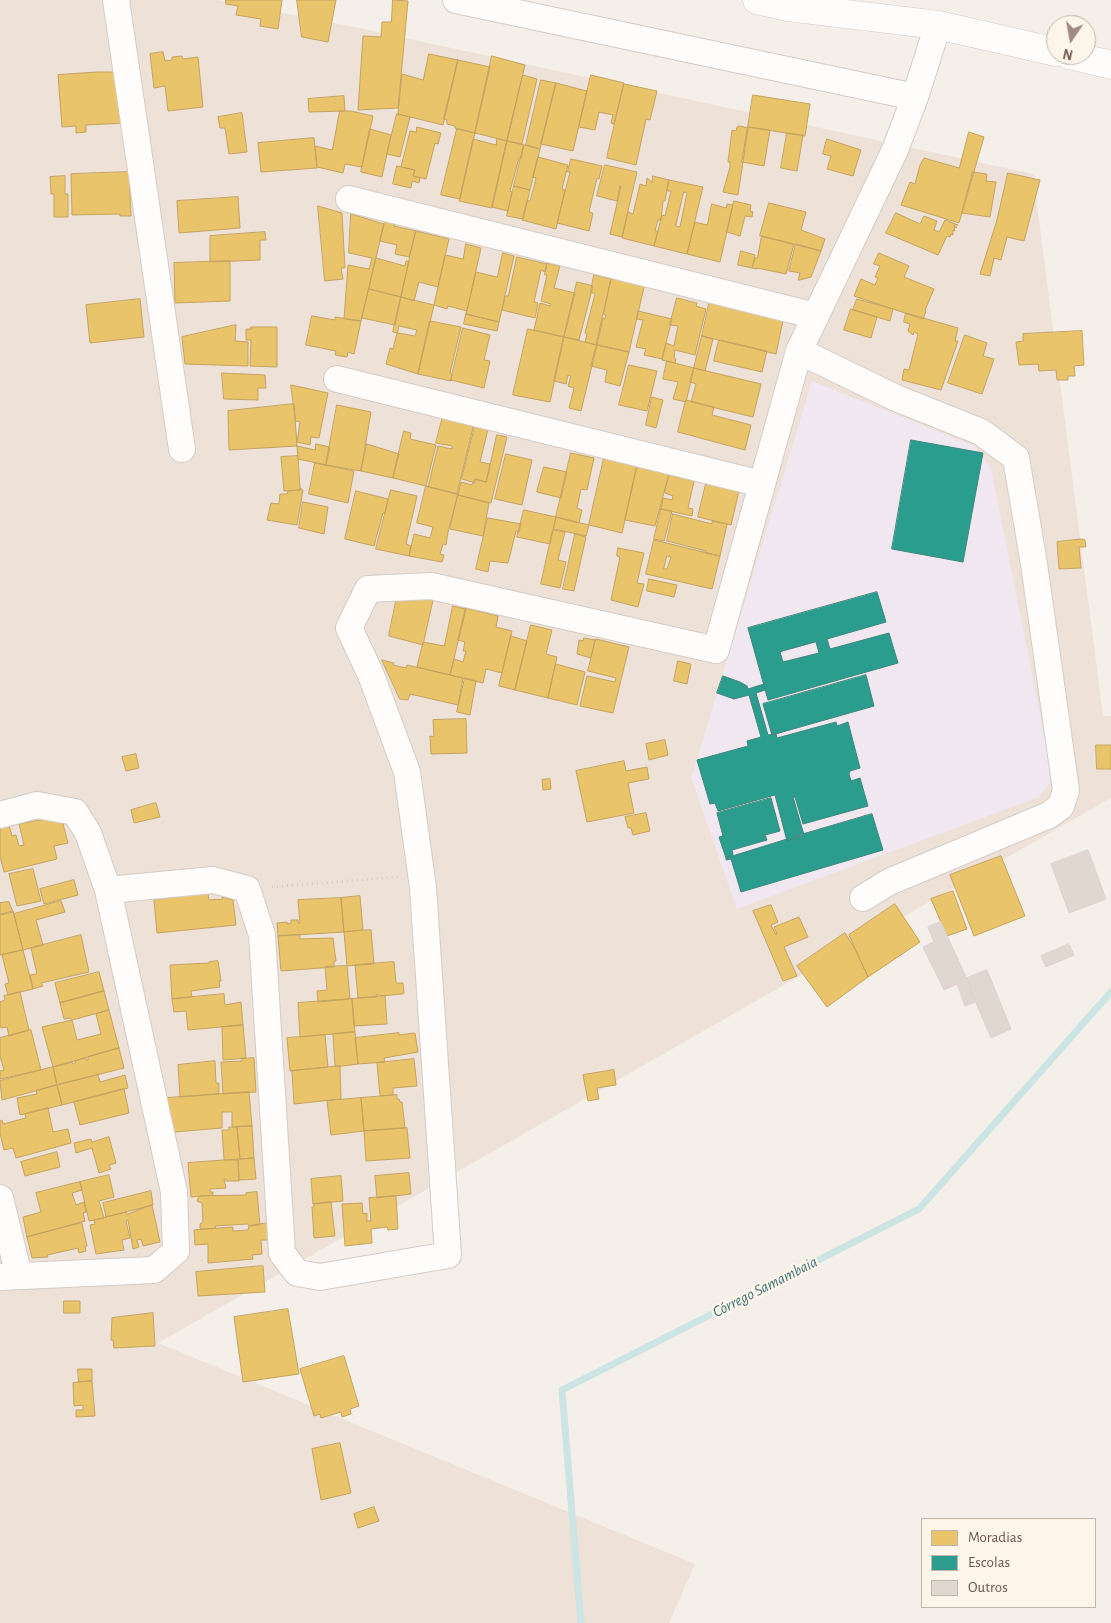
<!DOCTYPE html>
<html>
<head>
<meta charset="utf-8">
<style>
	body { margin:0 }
	#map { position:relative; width:1111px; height:1623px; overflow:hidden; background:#f5efe9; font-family:"Alegreya Sans",sans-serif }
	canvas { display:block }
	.legend { position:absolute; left:921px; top:1518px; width:175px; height:90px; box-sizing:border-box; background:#fdf4ea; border:1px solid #c5b4ab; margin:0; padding:6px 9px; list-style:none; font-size:15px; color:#70554c }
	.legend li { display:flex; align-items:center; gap:10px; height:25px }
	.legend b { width:25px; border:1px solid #c5b4ab }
	.north { position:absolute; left:1046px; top:15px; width:50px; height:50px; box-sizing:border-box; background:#fdf4ea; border:1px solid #c5b4ab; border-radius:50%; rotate:192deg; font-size:14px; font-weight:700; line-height:20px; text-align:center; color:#70554c }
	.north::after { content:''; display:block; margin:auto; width:18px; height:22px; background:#9f8b83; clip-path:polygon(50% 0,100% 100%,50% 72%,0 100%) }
</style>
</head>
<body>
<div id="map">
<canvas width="1111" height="1623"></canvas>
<ul class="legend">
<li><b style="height:14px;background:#e9c46a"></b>Moradias</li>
<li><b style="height:14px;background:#2a9d8f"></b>Escolas</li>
<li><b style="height:14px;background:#e1d7d1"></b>Outros</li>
</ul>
<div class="north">N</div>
</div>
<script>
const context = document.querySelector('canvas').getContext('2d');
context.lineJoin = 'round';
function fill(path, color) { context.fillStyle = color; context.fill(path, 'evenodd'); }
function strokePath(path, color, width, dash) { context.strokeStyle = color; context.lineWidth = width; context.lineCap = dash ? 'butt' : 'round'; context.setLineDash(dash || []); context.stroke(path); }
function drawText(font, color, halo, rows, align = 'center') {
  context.font = font + ' "Alegreya Sans",sans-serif'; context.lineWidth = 5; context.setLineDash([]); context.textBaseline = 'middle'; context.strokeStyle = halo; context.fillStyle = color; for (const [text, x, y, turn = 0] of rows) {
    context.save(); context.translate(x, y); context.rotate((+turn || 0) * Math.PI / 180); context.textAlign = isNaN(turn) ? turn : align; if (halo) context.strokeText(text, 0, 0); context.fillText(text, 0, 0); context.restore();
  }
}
fill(new Path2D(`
	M0,0h218l141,28 674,146 70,542h8v82l-953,545 537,221 -26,59h-669z`), '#eee1d7');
fill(new Path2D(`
	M812,381l162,65 17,22 62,311 -14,18 -302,112 -46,-131z`), '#f0e7f0');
const homes = new Path2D(`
	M226,0h56l-4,29 -18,-3 1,-7 -25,-4 2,-9 -12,-2z
	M297,0h39l-8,42 -26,-5z
	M393,0l15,1 -10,107 -40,2 5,-74 18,1 1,-15h9z
	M163,52l2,9 7,-1v-3l10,-1 1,3 15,-2 5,50 -35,4 -3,-25 -11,2 -4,-34z
	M429,54l29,6 -15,65 -45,-11 4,-40 21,6z
	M492,56l33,9 -18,76 -32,-8z
	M458,60l32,7 -15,66 -20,-5v-2l-8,-2v-4l-3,-1z
	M98,72h22l5,51 -39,2v7l-10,1v-7l-14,1 -4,-52z
	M523,75l14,4 -15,65 -15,-3z
	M591,75l33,8 -10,41 -3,-1 2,-8 -14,-3 -4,18 -16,-3z
	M541,80l15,3 -16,66 -14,-4z
	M556,83l31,8 -14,60 -32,-7z
	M624,84l33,7 -7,29 -4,-1 -10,46 -29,-7z
	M753,95l57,9 -5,32 -57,-9z
	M344,96l1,15 -36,1 -1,-13z
	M340,111h11l22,5 -11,51 -17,-3 -2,9 -26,-6 -2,-21 17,4z
	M242,113l5,39 -18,2 -4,-26h-5l-2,-11z
	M397,114l13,3 -10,40 -13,-3z
	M740,126l8,2 -10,67 -15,-3 7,-25v-5h-2l4,-32 4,1 1,-4z
	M417,127l24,6 -3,11 -3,-1 -9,36 -13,-3 2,-6 -14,-3 9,-36 6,1z
	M748,127l22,3 -6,36 -22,-4z
	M370,129l21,6 -9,42 -21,-5z
	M457,129l18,4 -15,66 -19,-4z
	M969,132l15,5 -25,86 -58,-18 9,-23 5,2 5,-19 4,-7 35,10z
	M787,133l16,2 -6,36 -16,-3z
	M314,138l3,30 -56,4 -3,-29z
	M497,138l10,3 -15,67 -33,-7 14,-62 23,6z
	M827,139l34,11 -8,26 -26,-7 4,-13 -8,-2z
	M507,141l17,4 -3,13h-2l-9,33 2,1 -4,19 -16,-4z
	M524,145l16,4 -10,41 -16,-4z
	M538,157l30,8 -6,24 3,1 -9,39 -34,-9 5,-19h3l5,-18 1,-5 -3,-1z
	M571,159l31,7 -3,13 -2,-1 -8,34 4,1 -4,18 -32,-8 13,-51h-2z
	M605,165l32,7 -15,65 -12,-3 11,-48h-1l-3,15 -20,-5z
	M397,166l18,4 -2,6 7,2 -1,5 -7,-2 -1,7 -18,-4z
	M129,172l2,44h-11v-2l-48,1 -1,-41z
	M973,172l14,2 -1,7 10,1 -6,35 -28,-4z
	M1008,173l32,7 -16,61 -17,-4 -6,23 -7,-2 -4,18 -10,-2 17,-54z
	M65,176v18h3v23h-14v-23h-3l-1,-17z
	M653,176l16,4 -4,21h-2l-2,19h-3l-3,11h3l-4,15 -32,-8 6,-26 5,2 7,-30 6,2 1,-8 5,4z
	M669,180l34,7 -16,67 -33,-8 8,-31 3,1 6,-25h-4zM684,192l3,1 -7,34 -4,-1z
	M514,186l16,4 -7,29 -16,-3z
	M238,197l2,31 -61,5 -2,-32z
	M734,201l17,4 -1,6 3,1 -1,5 -7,-1 -5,20 -13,-4z
	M769,203l37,9 -5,18 24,9 -4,12 -61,-15z
	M712,204l14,4 1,-4 6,1 -13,57 -33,-8 8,-32 12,3z
	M318,206l24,7 3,55h-4l2,11 -18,2z
	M896,213l24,11 4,-8 13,5 -3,9 5,2 6,-12 13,5h-3l-1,2h3l-3,1 1,3 -2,-1v5l-2,-1 -1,3 -3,-1 -9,19 -52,-22z
	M351,214l33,10 -23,97 -17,-2 4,-54 21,4 3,-11 -23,-5z
	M385,221l10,2 -1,3 22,5 -7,26 -14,-3 2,-9 -17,-4z
	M416,231l33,8 -11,48 -19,-5 -5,19 -13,-4z
	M265,232l1,8h-6v20l-50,2v-26z
	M762,236l32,8 -8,30 -29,-6v1l-5,-1 3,-10h2z
	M466,244l15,4 -14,63 -19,-5 -1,3 -13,-4 11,-50 18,4z
	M796,244l25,7 -10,26 -11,3h-2l2,-7 -11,-2z
	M741,251l14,4 -3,13 -14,-3z
	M503,253l11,3 -15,66 -33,-8 10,-42 21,5z
	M879,253l30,13 -5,11 30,12 -9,21 1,1 -3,8 -69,-23 7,-17 14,6 3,-7 -3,-1 5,-11 -6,-2z
	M517,257l30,7 -2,8 -4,-2 -7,32 4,1 -3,15 -33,-8 3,-14h3z
	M376,258l29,8 1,-5h3l-8,36 -32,-8z
	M230,261v40l-55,2 -1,-40z
	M547,263l13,3 -6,22 21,5 -11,44 -30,-7 6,-27 10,3 1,-2 -10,-3 6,-26h-2z
	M594,275l17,4 -15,66 -11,-3 2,-8 -2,-1 10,-39 -4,-2z
	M612,275l33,8 -16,69 -32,-7 6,-27 2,1 1,-4 -2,-1z
	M577,282l16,4 -14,54 -15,-3z
	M369,289l32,8 -6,28 -33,-7z
	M401,297l33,8 -16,69 -32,-10 4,-16 3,1 4,-16 -4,-1zM399,326l18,4 -2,6 -17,-3z
	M677,298l20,5 -1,3 10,3 -11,46 -20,-5 -1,8 2,1 -1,4 -13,-3 4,-17 8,3 4,-20 -8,-1z
	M140,299l4,38 -54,6 -4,-38z
	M857,299l36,10 -3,12 -37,-11z
	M710,300l73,20 -7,34 -74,-18z
	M851,309l26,8 -6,21 -27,-8z
	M638,311l34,8 -10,40 -18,-4 2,-6 -10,-2 7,-27 -6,-1z
	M906,313l52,15 -3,13h3l-17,49 -39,-10 2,-11 5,1 9,-36 -4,-2 -1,3 -5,-4 2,-7 -6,-2z
	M466,314l33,8 -2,9 -33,-7z
	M312,316l23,4v-3l26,4 -7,33 -6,-2 -1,5 -12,-2 1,-4 -30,-6z
	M430,321l31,6 -11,46 2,1 -1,7 -33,-7z
	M236,325l-1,16 13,1v24l-63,-2 -3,-27z
	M251,327h26v40l-27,-1 1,-26h-5v-11h5z
	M463,328l27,7 -6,25 6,1 -6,27 -33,-8z
	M528,329l36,8 -14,65 -37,-7z
	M1082,331l2,34 -10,1 1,10h-7v4h-11l-1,-10 -17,1 -1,-7 -19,1 -3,-23 7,-1v-7z
	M965,335l22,8 -4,13 11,3 -12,35 -34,-11z
	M702,336l11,3 -8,32 -11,-3z
	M564,337l33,8 -16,66 -12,-3 5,-20 -6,-2 3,-10 -3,-1 -2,9 -12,-3z
	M719,340l48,11 -5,21 -48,-11z
	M597,345l32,7 -9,34 -15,-4 2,-12 -16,-4z
	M667,361l27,7 -8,34 -13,-3 5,-17 -15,-3z
	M629,365l28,6 -10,40 -28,-6z
	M694,368l67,16 -8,33 -62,-15 5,-18 -6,-2z
	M222,373l43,2 1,13h-8v12l-34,-1z
	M291,385l37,8 -9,45 -8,-1 -1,8 -13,-3 3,-20 -4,-1z
	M652,397l11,3 -7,28 -10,-3z
	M686,400l28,7 -2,8 39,10 -6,25 -67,-18z
	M294,404l3,42 -68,4 -1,-39z
	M337,405l34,7 -10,59 -35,-6z
	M443,416l31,7 -17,71 -29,-7 10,-41 14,3v-3l-16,-3z
	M475,426l13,3 -8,33 10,2 -4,18 -11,-3v4l-13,-4z
	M404,431l7,2 -1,6 26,6 -10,41 -33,-8z
	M497,435l10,2 -16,66 -33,-8 3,-13 11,3 3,-6 11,3z
	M316,444l14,3 -4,18 -28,-6 -1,-13 18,4z
	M367,444l32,10 -6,24 -32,-7z
	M571,453l23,5 -7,32 -6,-1 -4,19 5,2 -3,13 -23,-6z
	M506,454l26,6 -10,45 -27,-6z
	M298,456l2,34 -16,1 -3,-34z
	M604,458l33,8 -15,67 -33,-8z
	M315,463l39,8 -6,32 -39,-9z
	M637,466l32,8 -14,52 -30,-6z
	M544,467l23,5 -6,26 -24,-6z
	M669,475l25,6 -6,27 5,1 -1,7 -31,-7 2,-11 9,2 1,-4 -8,-3z
	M706,484l33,7 -8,34 -33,-8z
	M426,486l32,8 -10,38 -2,13 -3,-1 -3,10 4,1 -2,7 -33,-6 5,-22 16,4 3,-11 -16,-4z
	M300,488l3,2 -6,35 -30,-5 4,-17 8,1 1,-10h7l1,-3 12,-1z
	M391,490l26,6 -11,48 5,2 -2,10 -33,-7z
	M356,491l32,8 -3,15 -2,-1 -9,33 -29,-7z
	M458,495l31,8 -6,33 -33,-7z
	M303,502l25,5 -4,27 -25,-6z
	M661,509l11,2 -8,30 -10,-2z
	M524,510l32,7 -6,27 -33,-7z
	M673,514l39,10v-3l15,3 -7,32 -15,-3 1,-2 -39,-10z
	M556,517l33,8 -3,11 -32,-7z
	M488,518l33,6 -2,8 -3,-1 -8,32 -18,-2 -2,11 -12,-3z
	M553,530l12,2 -7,28 8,2 -6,26 -19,-4z
	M575,534l11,3 -12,54 -11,-2z
	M1082,539l3,1 1,7h-7l2,21 -22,1 -2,-27z
	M654,540l66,16 -8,33 -66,-15zM667,556l4,1 -4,12h-3z
	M618,548l26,5 -7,30 7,1 -6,23 -27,-7 9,-43 -3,-1z
	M649,579l28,6 -3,12 -27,-6z
	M398,591l35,9 -10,45 -34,-9z
	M453,606l13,3 -16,66 -33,-8 6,-25 21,4z
	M466,608l32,8 -2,11 16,4 -10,42 -16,-4 -3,14 -33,-8 4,-16 9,3 3,-11h-3l2,-9 -7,-2z
	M531,625l21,5 -6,24 11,3 -9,41 -33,-8z
	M511,636l16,5 -12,49 -16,-4z
	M584,638l11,2 -4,18 -14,-4 2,-14 4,1z
	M596,639l33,8 -16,66 -33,-7 7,-30 28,6 1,-4 -28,-7z
	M382,660l12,3 -1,2 13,3 1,-3 56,13 -5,27 -48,-11 -2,6 -8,-1z
	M678,661l13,3 -4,20 -13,-3z
	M556,664l29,8 -8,33 -29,-7z
	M465,678l11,3 -6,34 -13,-3z
	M466,719l1,34 -36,1 -1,-18 4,1 -1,-17z
	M665,740l3,15 -19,5 -3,-16z
	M1096,745h15v24h-14z
	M136,754l3,14 -13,3 -4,-14z
	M624,761l2,10 21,-4 2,12 -21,4 6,30 -47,9 -11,-51z
	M550,779l1,10 -8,1 -1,-10z
	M156,803l4,14 -26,6 -3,-13z
	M646,813l4,18 -17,4 -2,-7h-3l-3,-11z
	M47,817l16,7 5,19 -14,3 3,13 -53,13 -4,-16v-28l9,-3 3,11 4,-1 3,11 5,-1 -5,-21 26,-5z
	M1001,856l24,60 -51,20 -24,-61z
	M33,869l8,32 -24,5 -8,-32z
	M74,880l4,15 -34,9 -4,-15z
	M953,891l14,38 -20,7 -16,-37z
	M208,893l1,7 14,-1 -1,-2 11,3 3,25 -79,8 -3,-33z
	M360,896l3,34 -19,2 -3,-34z
	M341,898l3,34 -66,4 -1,-13 10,-1v2l4,-1v-3h7v3h2l-2,-23z
	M61,901l4,11 -29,8 7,25 -20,5 -9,-36z
	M9,902l4,10 -13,3v-12z
	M895,904l25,38 -52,35 -19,-42z
	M771,905l7,17 -7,3 5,10 1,-1 -3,-7 25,-10 9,20 -24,10 13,29 -14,5 -30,-70z
	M13,911l10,39 -23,5v-40z
	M371,930l3,34 -27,2 -3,-34z
	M845,933l10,16 13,28 -41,30 -30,-41z
	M81,935l8,37 -48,11 2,3 -10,3 -3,-14 7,-1 -6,-26z
	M300,935v4l33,-1 3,23h-2v6l-53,4 -3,-35z
	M23,950l10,39 -25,6 -3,-11 4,-1 -7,-28z
	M218,961l3,20h-2l1,6 -29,4 1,6 -20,2 -2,-34 39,-2v-1z
	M394,962l2,21h7l1,10 -2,1 -21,2 -1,-1h-4v2l-18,1 -3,-33z
	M347,966l3,33 -32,3 -1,-11 10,-1 -2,-23z
	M99,972l5,19 -44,12 -5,-20z
	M104,991l5,19 -37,10 -2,-2 -6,1 -4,-16z
	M20,992l9,38 -20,6 -2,-9 -6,1 -1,-3v-23l5,-2 -1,-4z
	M224,994l1,11 16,-3 2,23 -55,5 -2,-19 -12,1 -2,-13z
	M385,996l2,28 -33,2 -2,-27z
	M352,999l3,33 -55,5 -2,-34z
	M109,1010l10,38 -66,19 -11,-40 30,-7 5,20 24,-6 -5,-20z
	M243,1025l3,33 -23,2 -1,-33z
	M31,1030l10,40 -41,9v-8l4,-1 -4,-14v-18z
	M355,1032l3,32 -23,3 -2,-33z
	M399,1033v2l16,-2 3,19 -34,6 1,4 -27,2 -3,-26z
	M325,1035l3,32 -38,4 -3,-33z
	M119,1048l5,20 -67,17 -4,-18 19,-5 1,2 2,-1v-2l10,-3 1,2h2v-3z
	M254,1058l2,34 -33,2 -2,-32 21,-1v-2z
	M414,1059l3,27 -24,2v7l-13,1 -3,-33z
	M215,1061l1,22h3v11l-39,3 -2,-32z
	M340,1066l1,33 -47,5 -2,-33z
	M53,1067l4,18 -55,15 -2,-19z
	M614,1070l2,15 -19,3 2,11 -11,2 -5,-26z
	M98,1075l2,7 25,-7 3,13 -66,17 -5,-20z
	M57,1085l5,20 -42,10 -3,-17 20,-4 -1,-3z
	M124,1089l5,24 -49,12 -6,-23z
	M249,1092l3,34 -20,1v-15h-10v16l-48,4 -7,-34z
	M397,1095v4h2l1,3h2l3,26 -41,3 -3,-33z
	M361,1098l3,33 -33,4 -4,-34z
	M48,1108l5,24 15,-3 3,14 -55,15 -3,-10 -9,2 -4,-17v-12l2,-1 1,4 23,-6 -1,-4z
	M252,1126l2,32 -14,1 -3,-32z
	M229,1127h8l3,32 -16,1 -2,-30h7z
	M407,1128l3,30 -44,3 -2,-30z
	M109,1137l7,26 -7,2 2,4 -12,4 -7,-25 -16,5 -2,-10 17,-4 1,3z
	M57,1152l3,15 -35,9 -4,-14z
	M254,1158l2,21 -17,1 -1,-20z
	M224,1160h14l1,21h-13v-2h-2l2,9 -16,1v3h3v3l-22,2 -3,-34z
	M409,1173l2,21 -34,4 -2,-22z
	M109,1175l5,22 -15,4 5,17 -15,3 -9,-39z
	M341,1176l2,25 -30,3 -2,-25z
	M80,1182l2,8 -10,3 4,12 8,-3 2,10 -3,1 2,8 -58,16 -4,-20 18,-5 -5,-19z
	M151,1191l2,14 -47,12 -3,-14z
	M257,1192l3,33 -11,1 -1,-2 -33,2 1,2 -13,1 -3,-1v-4l3,-2 -1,-19 -5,-2 2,-5 47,-1v-2z
	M396,1196l2,33 -10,1 -1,-3 -16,2 1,14 -27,3 -3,-42 20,-1 1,11 4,-1v8h4l-2,-23z
	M331,1202l4,34 -21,2 -2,-31h2v-3z
	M152,1205l8,37 -17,4 -2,-7 -4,1 2,7 -6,2 -5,-29 -2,1 4,17 -8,2 2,10 -28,4 -6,-29 5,-1 -1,-4 32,-8 1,2z
	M82,1223l5,23 -2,1 1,4 -7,2 -1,-5 -31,7 1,2 -16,1 -5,-21z
	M268,1223l1,17h-8l1,14 -10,1 1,4 -45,4v-19l-13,1 -1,-15 39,-3v4l15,-1 1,-4z
	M263,1266l2,26 -67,4 -2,-24z
	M64,1301h16v12h-16z
	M288,1309l11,65 -56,8 -9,-65z
	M153,1313l2,33 -41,2 -1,-8h-2l1,-22z
	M344,1356l15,50 -9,3 1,5 -9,3 -1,-5 -20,6 -1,-4 -6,2 -14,-47z
	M78,1369h14v12l-13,1z
	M92,1381l3,35 -19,1v-7h7v-5l-9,1 -1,-23z
	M340,1443l11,50 -30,7 -9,-51z
	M374,1507l5,14 -21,7 -4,-14z`);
fill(homes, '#e9c46a');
strokePath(homes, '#c5a361', 1);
const schools = new Path2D(`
	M911,440l72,13 -20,109 -71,-13z
	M877,592l9,30 -59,17 3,10 59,-16 9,30 -130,37 -20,-72zM816,642l3,11 -36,9 -3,-10z
	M866,675l8,31 -102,29 -9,-31z
	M723,676l17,6 7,4 1,3 16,-5 1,6 -9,3 12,42 8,-1 1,4 59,-16 1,4 11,-4 12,46 -10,3 -1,3 2,7 9,-3 8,28 -65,18 -8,-27h-2l11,38 -17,6 -12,-46 -57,16 -3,-8 -5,1 -13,-44 51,-14 -1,-5 14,-4 -12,-42 -15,4 -17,-6z
	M771,798l9,33 -15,4 2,5 -35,10 1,5 -7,3 -7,-21 4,-1 -6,-23z
	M872,814l11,36 -142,42 -10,-33 -5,1v-2l61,-19v2l16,-7z`);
fill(schools, '#2a9d8f');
strokePath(schools, '#3f877b', 1);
strokePath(new Path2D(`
	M581,1623l-19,-233 357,-181 192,-217`), '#cce4e3', 7);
const building = new Path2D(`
	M1088,850l18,49 -37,14 -18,-49z
	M941,922l30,66 -1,1 5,13 -10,4 -8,-22 -13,6 -21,-43 11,-5 -6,-15z
	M1069,944l5,11 -28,12 -5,-11z
	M987,970l24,59 -20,9 -21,-49 1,-1 -4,-10z`);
fill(building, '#e1d7d1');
strokePath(building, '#ddd2cc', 1);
const minor = new Path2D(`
	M116,0l66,449
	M456,0l459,97
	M349,199l467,117
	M799,351l97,47 85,34 35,26 18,106 32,226 -5,16 -12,9 -160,67 -26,16
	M337,379l425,105
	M0,815l37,-10 38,7 13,21 20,57 66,302 2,59 -22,19 -154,7
	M108,890l105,-10 34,9 15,46 20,318 15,20 23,4 128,-22 -25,-367 -16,-116 -36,-97 -22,-47 19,-39 63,-3 285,64 83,-299 96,-201 20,-53 23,-72
	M0,1198l19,78`);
const secondary = new Path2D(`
	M757,0l31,7 150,18 118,27
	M1069,55l42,10`);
strokePath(minor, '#d4ccc7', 28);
strokePath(secondary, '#d4cbc6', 29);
strokePath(new Path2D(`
	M272,887l126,-10`), '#d7ceca', 3, [1, 4]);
strokePath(minor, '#fefdfc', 26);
strokePath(secondary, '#fefdfc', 28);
drawText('italic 16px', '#45777b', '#fdf4ea', [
	["Córrego Samambaia",765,1287,-27]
]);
</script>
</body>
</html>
